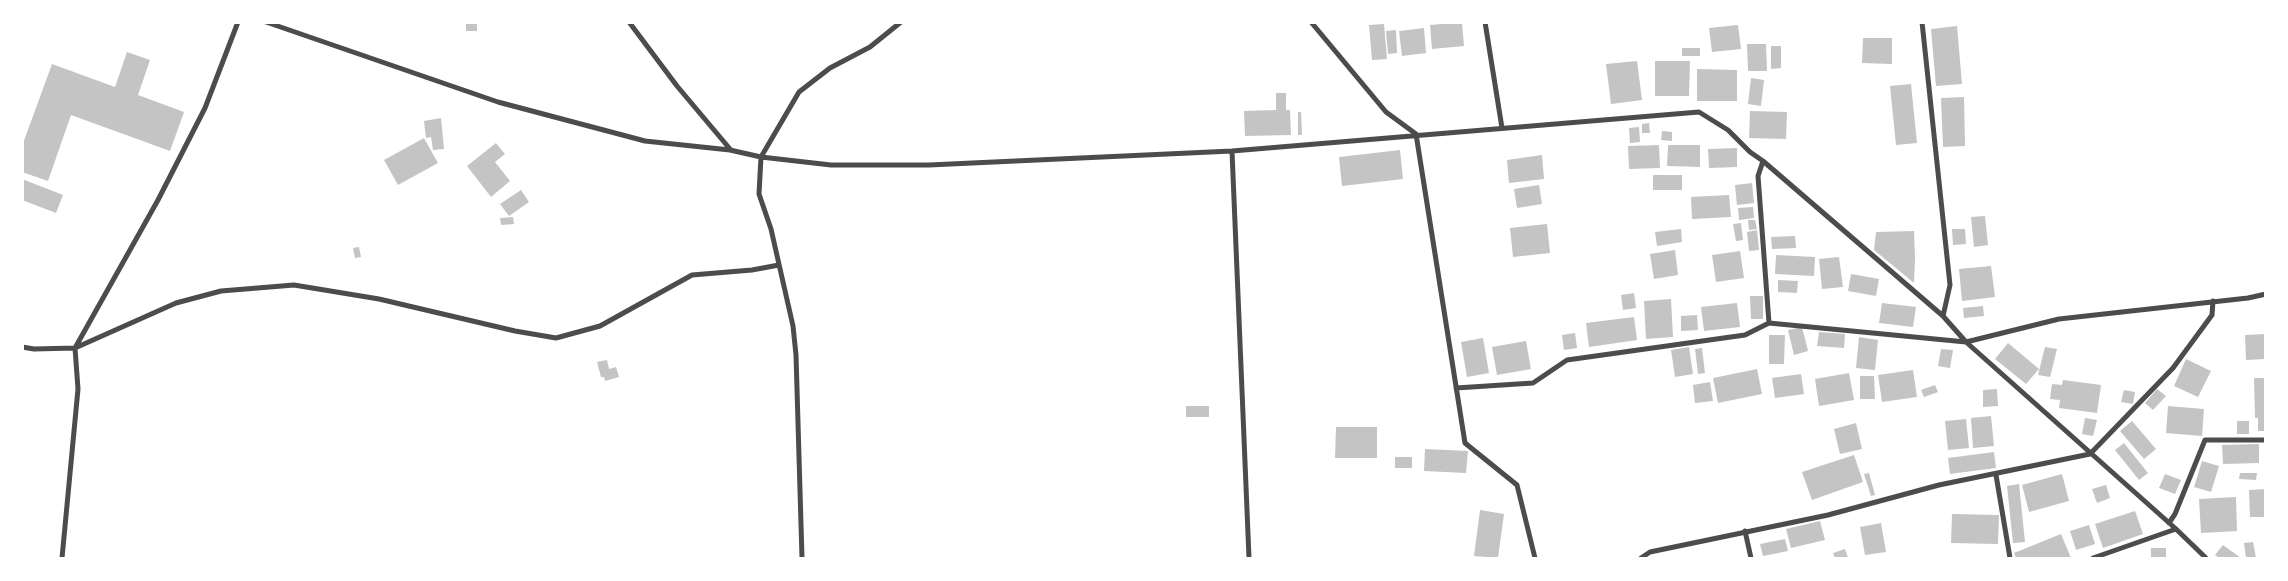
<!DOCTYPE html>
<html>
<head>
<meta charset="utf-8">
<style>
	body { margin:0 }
	#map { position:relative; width:2288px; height:581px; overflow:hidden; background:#fff; font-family:Lato,sans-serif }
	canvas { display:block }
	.frame { position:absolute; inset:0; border:24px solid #fff; pointer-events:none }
</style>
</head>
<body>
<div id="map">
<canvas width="2288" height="581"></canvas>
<div class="frame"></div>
</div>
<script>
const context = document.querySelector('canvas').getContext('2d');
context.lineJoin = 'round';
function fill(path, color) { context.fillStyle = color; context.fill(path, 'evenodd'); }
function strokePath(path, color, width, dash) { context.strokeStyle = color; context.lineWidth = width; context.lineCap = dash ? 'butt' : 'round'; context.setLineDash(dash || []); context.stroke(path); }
fill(new Path2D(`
	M1462,22l2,24 -32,3 -2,-24z
	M477,23v8h-11v-7z
	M1384,24l3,35 -15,1 -3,-35z
	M1738,25l3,24 -29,3 -3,-24z
	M1957,26l5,58 -26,2 -5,-57z
	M1424,28l2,25 -24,3 -3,-25z
	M1396,30l1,23 -9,1 -2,-23z
	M1863,38h29v26l-30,-1z
	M1747,44h19l1,27h-19z
	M1771,46h10v22l-10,1z
	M1682,48h18v8h-18z
	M127,52l23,8 -12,35 46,17 -14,39 -99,-36 -23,66 -26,-9v-26l30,-82 63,23z
	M1637,61l5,39 -31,4 -5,-40z
	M1655,61h35l-1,35h-34z
	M1697,69l40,1v31h-40z
	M1751,78l13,2 -3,26 -13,-2z
	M1911,84l6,59 -21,2 -6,-59z
	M1276,93h10v17h4l1,25 -46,1 -1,-25 32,-1z
	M1964,97l1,49 -22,1 -2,-49z
	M1750,111l37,1 -1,27 -37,-1z
	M1298,112h3l1,23h-4z
	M441,118l3,31 -11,1 -2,-13 -5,1 -2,-17z
	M1649,123l1,10h-8v-9z
	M1639,127l1,15 -10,1 -1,-15z
	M1662,131l10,1v9l-11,-1z
	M424,138l14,25 -40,22 -14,-25z
	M496,143l9,11 -10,8 15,19 -19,16 -24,-31z
	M1659,145l1,23 -31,1 -1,-23z
	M1668,145h32v22l-33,-1z
	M1737,148v19l-28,1 -1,-19z
	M1400,150l3,29 -61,7 -3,-29z
	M1542,155l2,24 -35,4 -2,-23z
	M1653,175h29v15h-29z
	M22,179l41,16 -7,18 -34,-13z
	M1752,183l2,20 -17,2 -2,-20z
	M1539,185l3,19 -25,4 -3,-19z
	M521,190l8,12 -20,14 -9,-12z
	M1729,195l2,22 -39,2 -1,-22z
	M1753,207l1,11 -15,2 -1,-12z
	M1985,216l3,29 -14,2 -3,-30z
	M513,217l1,7 -13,1 -1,-7z
	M1748,220h7l2,9 -8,1z
	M1741,223l2,17 -7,1 -3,-17z
	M1547,224l3,29 -37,4 -3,-29z
	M1681,229l1,13 -25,4 -2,-14z
	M1952,229h13l1,15 -13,1z
	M1757,230l2,20 -10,1 -2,-19z
	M1914,231l1,26 -1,26 -40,-33 2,-18z
	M1795,236l1,12 -24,1 -1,-12z
	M359,247l2,10 -6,1 -2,-10z
	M1675,250l3,25 -24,4 -4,-25z
	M1740,251l4,27 -28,4 -4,-27z
	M1776,255l39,2 -1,19 -39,-2z
	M1839,257l4,30 -21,2 -3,-30z
	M1991,266l4,31 -33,4 -3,-32z
	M1851,274l28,5 -3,17 -28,-5z
	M1778,280l20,1 -1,12 -19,-1z
	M1634,293l2,15 -13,2 -2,-15z
	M1750,296h13v23h-12z
	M1671,299l2,38 -27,2 -2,-38z
	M1737,303l3,24 -36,4 -3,-24z
	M1882,303l34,4 -3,20 -34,-4z
	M1983,306l1,10 -20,2 -1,-10z
	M1697,315l1,15 -17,1v-15z
	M1634,317l3,23 -48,7 -3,-24z
	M1802,327l6,24 -14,4 -6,-25z
	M1819,332l26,2 -1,14 -27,-2z
	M1575,333l2,15 -13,2 -2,-15z
	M2265,334l1,25 -20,1 -1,-25z
	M1769,335h16l-1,29h-15z
	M1859,337l19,3 -3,30 -19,-2z
	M1483,338l6,35 -22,4 -6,-35z
	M1526,341l5,28 -34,6 -5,-28z
	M2008,343l31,26 -13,15 -31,-25z
	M1689,347l4,27 -18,3 -4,-27z
	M2045,347l12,2 -7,28 -12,-2z
	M1702,348l3,25 -7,1 -3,-25z
	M1941,349l12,1 -3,18 -12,-2z
	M2186,359l25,12 -13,26 -24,-11z
	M607,360l2,9 7,-2 3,10 -14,4 -1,-4h-3l-4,-15z
	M1757,369l5,25 -44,9 -5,-25z
	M1913,370l4,27 -35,5 -4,-27z
	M1849,373l5,27 -35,6 -4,-27z
	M1801,374l3,20 -29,4 -3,-20z
	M1860,376h14l1,23h-15z
	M2254,378h12v53h-8v-13h-3z
	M2063,380l38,5 -4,28 -38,-5 1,-8 -10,-1 2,-15 10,1z
	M1710,382l3,19 -18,2 -2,-18z
	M1935,385l3,7 -14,5 -3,-7z
	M1997,389l1,17 -15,1v-17z
	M2157,389l9,7 -13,14 -8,-7z
	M2124,390l11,2 -2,12 -12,-2z
	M1186,406h23v11h-23z
	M2168,406l36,3 -2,27 -36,-3z
	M1991,416l3,30 -21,2 -2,-30z
	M2085,418l12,2 -4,16 -11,-2z
	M1966,419l3,29 -21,2 -3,-29z
	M2132,421l24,28 -12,10 -24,-28z
	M2237,421h12v13h-12z
	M1856,423l6,26 -22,5 -6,-25z
	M1336,427h41v31h-42z
	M2124,443l24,30 -9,7 -24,-30z
	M2259,444v19l-36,1 -1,-19z
	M1425,449l43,2 -2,22 -42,-2z
	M1994,452l2,16 -46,6 -2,-16z
	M1854,455l9,27 -51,18 -10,-28z
	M1395,457h17v11h-17z
	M2202,461l17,5 -8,26 -17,-5z
	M1869,473l6,22 -4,1 -7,-22z
	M2240,473h17l-1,7 -17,-1z
	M2062,474l7,27 -40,11 -7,-27z
	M2165,474l16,6 -6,14 -16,-6z
	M2019,484l6,58 -12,1 -6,-57z
	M2106,485l4,13 -13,5 -5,-14z
	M2266,489v28h-16l-1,-27z
	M2236,497l1,34 -36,2 -2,-34z
	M1480,510l24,4 -6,44 -24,-2z
	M2135,511l8,23 -40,14 -8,-24z
	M1952,514l47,1 -1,29 -47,-1z
	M1820,521l5,19 -34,8 -5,-19z
	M1881,523l5,29 -21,3 -5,-28z
	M2089,525l6,19 -19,6 -6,-19z
	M2061,534l10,24h-55l-2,-5z
	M1785,539l3,12 -25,5 -3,-12z
	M2253,542l3,16h-10l-2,-15z
	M2223,545l18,13h-22l-4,-3z
	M2151,548h15v10h-15z
	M1845,549l3,9h-13l-2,-5z`), '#c4c4c4');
strokePath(new Path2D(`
	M266,22l232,80 147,39 85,9 31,7 70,8h98l303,-14 467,-39 29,18 22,22 13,9 180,155 23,26 210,187 30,29
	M629,22l48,64 53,63
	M1311,22l75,90 30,22 49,309 52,42 18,73
	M1485,22l17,106
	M1922,22l28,263 -7,31
	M1232,151l17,407
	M1763,161l-5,15 11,147
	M22,347l12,2 41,-1 101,-45 45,-12 73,-6 85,14 136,32 41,7 44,-12 92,-51 60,-5 27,-5
	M1456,388l77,-5 34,-23 178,-25 24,-12 197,19 93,-23 189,-21 18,-4
	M1996,475l14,83
	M2169,523l6,-9 30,-74h61
	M1745,531l6,27
	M62,558l16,-169 -3,-41 83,-148 47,-92 33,-86
	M802,558l-6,-203 -3,-29 -22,-97 -12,-35 2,-37 38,-65 31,-24 40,-21 31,-25
	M1641,558l9,-6 178,-37 111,-30 151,-31 83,-86 39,-53 1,-14
	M2093,558l83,-29`), '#4c4c4c', 5);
</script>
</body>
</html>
